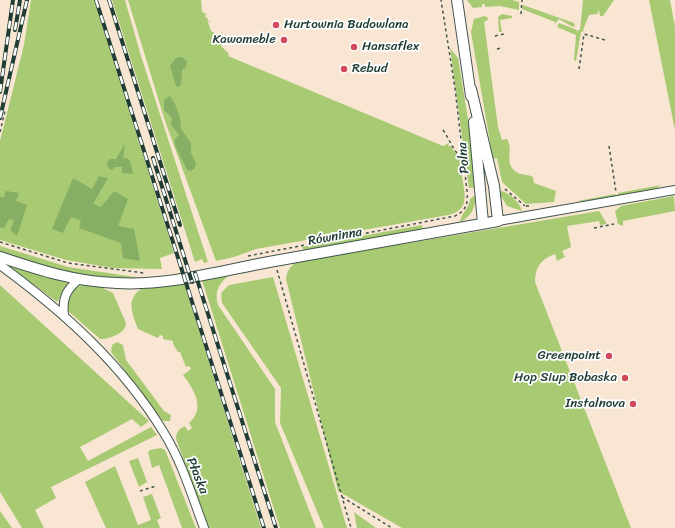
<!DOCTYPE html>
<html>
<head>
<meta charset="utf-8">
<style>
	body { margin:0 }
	canvas { display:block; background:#f8e6d3 }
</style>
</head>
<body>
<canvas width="675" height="528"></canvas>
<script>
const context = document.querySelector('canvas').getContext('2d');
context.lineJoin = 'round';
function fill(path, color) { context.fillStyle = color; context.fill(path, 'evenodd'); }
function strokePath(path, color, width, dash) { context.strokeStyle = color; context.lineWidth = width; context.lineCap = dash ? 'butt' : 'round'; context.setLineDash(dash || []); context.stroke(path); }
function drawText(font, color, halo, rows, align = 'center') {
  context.font = font + ' Sriracha,sans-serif'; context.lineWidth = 3.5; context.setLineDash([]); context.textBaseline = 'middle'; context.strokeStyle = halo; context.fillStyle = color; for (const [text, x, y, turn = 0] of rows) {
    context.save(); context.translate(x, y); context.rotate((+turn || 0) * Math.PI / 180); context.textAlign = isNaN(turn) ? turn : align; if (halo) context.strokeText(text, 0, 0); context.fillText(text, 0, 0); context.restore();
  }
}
fill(new Path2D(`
	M31,0h63l80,253 -14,5 2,11 -49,-1 -47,-8 -66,-20v-99l24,-96z
	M112,0h13l16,56 67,206 -4,1 -2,-4 -7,3z
	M128,0h73l1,12 4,2 -1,4 2,-1 1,4 4,-1 -4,2 3,9 4,2 -2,4 10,-5 -5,6 8,-3 -6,5h3l2,2 -4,4 8,8 -1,2 215,90 6,-3 -1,3h3c2,5 6,8 9,13 2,4 2,13 2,18 3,18 8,33 -14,38l-192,34 -22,8 -18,4 -51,-140z
	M467,0h45l7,2v8l-19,-4 -15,1v-3h-3v3l-9,1z
	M583,0h31l-11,16h-3l-1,-6 -2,4 -8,1 -6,15 1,1 -3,1 -5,29 -2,-1 2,-25 -19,-8 2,-4 18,7v4l1,-4h2z
	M649,0h21l5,27v103z
	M523,5l51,18 1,3 -2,1 -14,-8 -5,6 1,-3 -33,-13z
	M502,14l10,2v2l-12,2 2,12h-3l-1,-15z
	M485,16l4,3 -5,3 14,105 4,13 5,-1c7,11 -3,23 8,32 6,5 13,3 18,6l1,6 22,8 -2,11 -28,2 -24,-22 -5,-24 -4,1 -22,-127 3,-13z
	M450,48l8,10 10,61 8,68 -7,1z
	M661,185l-6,4 -37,7v-3z
	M498,191c9,-1 22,11 24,20l-15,-5z
	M615,194l1,2 -32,5h-6z
	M474,196h2c-1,12 -5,21 -16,26 1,-9 9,-13 10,-23z
	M674,196l1,15 -52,10v5l-5,-2 -3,-13 6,-5z
	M599,211l8,13 -7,1 -1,-4 -32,5 4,21 -9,4 3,6 -8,4 -2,-7c-14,5 -20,13 -20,28l96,246h-229l-64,-37 -52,-212c1,-8 4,-13 11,-17z
	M422,225l1,5 -119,21 -2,-4z
	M0,246l68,21 74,11 -50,-1 -48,-9 -44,-17z
	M9,266l59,17 -11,19z
	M229,275c-10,9 -15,16 -11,30l57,84v33l41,106h-36l-78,-248z
	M273,277l74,251h-23l-44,-105 1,-35 -59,-85 -1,-10 8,-8z
	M184,283l77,245h-52l-33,-89c0,-7 3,-10 9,-13l3,5 4,-3 -3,-5c17,-14 5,-34 -6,-48l8,-6 -2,-3 -3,1 -6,-15h-2l-5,-8v-3l-10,-2v-3l-3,-1 -2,3 -20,-9c-5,-14 -13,-29 3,-40z
	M0,285l149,136 -8,6 -9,-8 -52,28 8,14 63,-34 6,8 -106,52 5,11 -21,12 9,18h-22l-22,-36z
	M84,285l16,2 13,6 13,30c0,10 -16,16 -26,16l-33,-29c-1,-12 4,-24 17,-25z
	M117,342l6,3 3,15 38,51 7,4 -1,6h-7l-52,-69 1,-7z
	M161,448l4,2 31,78h-14l-23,-63 -7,3 -4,-16 2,-2z
	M138,458l9,24 -8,5 -10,-26z
	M115,466l23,59 13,-5 -8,-23 9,-3 9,24 -4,2 3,8h-54l-21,-46z
	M0,511l12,17h-12z
	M354,512l22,16h-19z`), '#a8ca73');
fill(new Path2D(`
	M182,57l5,4 -1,6 -4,3 -1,15 -3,2 -2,-1 -6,-20 6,-8z
	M170,96l5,8 5,14 1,11 10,14v10l5,10 -1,5 -4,3 -4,-1 -12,-25v-6l4,-4 -8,-10 1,-7 -8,-8v-10z
	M124,145l1,1 -2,13 4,-1 3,3 3,13 -11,-1v-6h-7l-3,3 -4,-2 -1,-5 3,-4h6z
	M99,176l9,2 -15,26 8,3 13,-16 14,8 -10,27 16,3 6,32 -17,-3 -2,-15 -42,-15 2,-8 -10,-3 -8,16 -11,-4 21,-51 19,11z
	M6,191l13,2 -3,8 11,4 -10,31 -7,-6 4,-10 -5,-1 -5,9 -4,-1v-30h4z`), '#86ae65');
const minor = new Path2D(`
	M498,221l177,-31
	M0,265c64,47 123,100 164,168 18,29 28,63 40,95
	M64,315c-2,-16 2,-25 14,-35`);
const tertiary = new Path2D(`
	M457,0l14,96
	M474,122l9,101
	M0,257c39,13 76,25 117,26 51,3 103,-12 152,-21 77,-14 153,-28 229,-41l-4,-35 -23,-97`);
strokePath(minor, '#40564c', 10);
strokePath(tertiary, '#40564c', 12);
strokePath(new Path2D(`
	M521,14l1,-14
	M495,36l9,-2
	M497,49l4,-1
	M579,69l5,-35 21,6
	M443,130c7,10 10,21 19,28
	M0,132l5,-21
	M609,146l7,46
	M505,189l20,17
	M526,206h6
	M594,228l20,-4
	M0,242l68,21 76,10
	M248,256l207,-40c12,-6 13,-13 12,-25l-12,-103 -14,-88
	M277,270l74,258
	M140,491l16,-5
	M342,497l50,31`), '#40564c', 1.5, [3, 3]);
strokePath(minor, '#fff', 8);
strokePath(tertiary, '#fff', 10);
const rail = new Path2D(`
	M96,0l168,528
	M109,0l71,225
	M15,30l5,-30
	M0,92l13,-92
	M0,118l27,-118
	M153,158l39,124
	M195,273l81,255`);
strokePath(rail, '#1f3d34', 4);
strokePath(rail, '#fff', 2.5, [8]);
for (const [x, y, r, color] of [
	[276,25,4,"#d1495b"],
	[284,40,4,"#d1495b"],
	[354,47,4,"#d1495b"],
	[344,69,4,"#d1495b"],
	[609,356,4,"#d1495b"],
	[625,378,4,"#d1495b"],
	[633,404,4,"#d1495b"]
]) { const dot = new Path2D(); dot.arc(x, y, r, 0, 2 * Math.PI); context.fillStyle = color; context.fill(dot); strokePath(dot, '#fff', 1.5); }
drawText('13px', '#1f3d34', '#fff', [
	["Hurtownia Budowlana",284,25,"left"],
	["Kawomeble",276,40],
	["Hansaflex",362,47,"left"],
	["Rebud",352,69,"left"],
	["Greenpoint",601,356],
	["Hop Siup Bobaska",617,378],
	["Instalnova",625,404]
], 'right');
drawText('13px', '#1f3d34', '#fff', [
	["Polna",464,158,-95],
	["Równinna",335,237,-10],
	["Płaska",197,476,68]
]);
</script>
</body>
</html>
